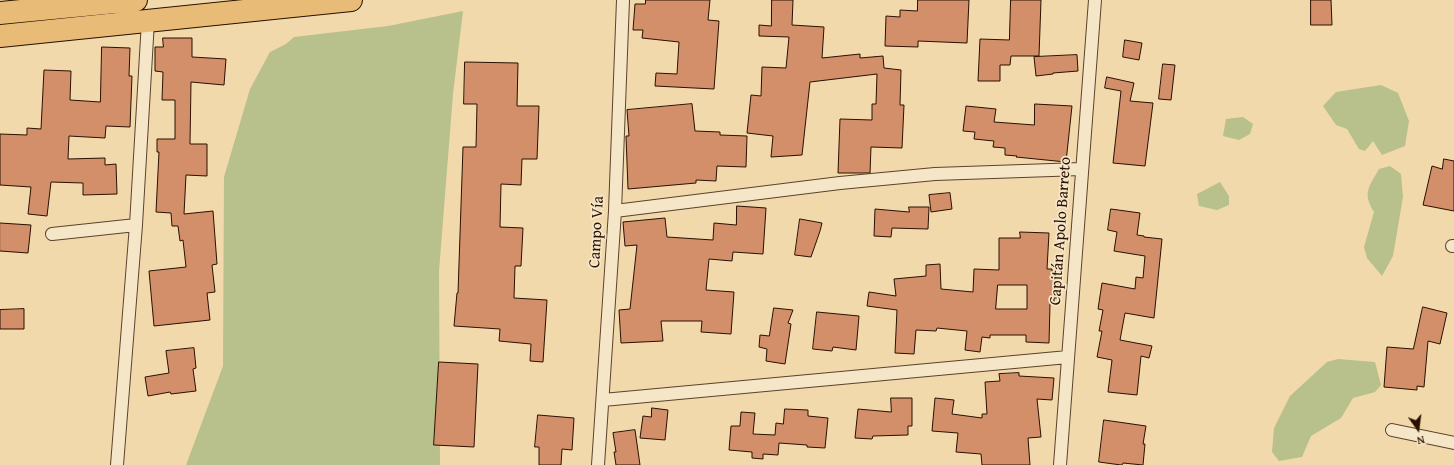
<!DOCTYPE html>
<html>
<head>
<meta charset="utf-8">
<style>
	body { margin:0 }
	#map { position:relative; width:1454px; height:465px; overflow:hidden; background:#f1d9ab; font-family:"Gentium Book Plus",serif }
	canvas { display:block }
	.north { position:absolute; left:1398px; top:409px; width:40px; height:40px; -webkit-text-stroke:3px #f6e6c8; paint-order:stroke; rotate:166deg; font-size:11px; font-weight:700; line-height:16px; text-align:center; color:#291001 }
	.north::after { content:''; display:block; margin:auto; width:14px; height:18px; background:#291001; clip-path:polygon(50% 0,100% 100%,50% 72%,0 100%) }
</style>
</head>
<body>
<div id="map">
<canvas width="1454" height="465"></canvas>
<div class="north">N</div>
</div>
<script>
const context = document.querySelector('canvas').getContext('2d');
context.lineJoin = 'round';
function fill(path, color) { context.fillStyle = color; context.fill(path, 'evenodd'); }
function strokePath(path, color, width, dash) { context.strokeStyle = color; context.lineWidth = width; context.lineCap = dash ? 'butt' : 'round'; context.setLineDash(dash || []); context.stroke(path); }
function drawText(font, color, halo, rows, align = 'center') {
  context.font = font + ' "Gentium Book Plus",serif'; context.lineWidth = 3.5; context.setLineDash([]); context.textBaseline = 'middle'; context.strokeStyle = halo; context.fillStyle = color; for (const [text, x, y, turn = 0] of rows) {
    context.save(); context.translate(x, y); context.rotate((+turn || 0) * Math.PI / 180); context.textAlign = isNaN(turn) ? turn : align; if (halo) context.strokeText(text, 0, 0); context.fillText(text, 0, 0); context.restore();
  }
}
fill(new Path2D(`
	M463,11l-10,83 -14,177 1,194h-254l37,-99 1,-189 26,-88 20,-37 16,-8 8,-7 94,-11z
	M1381,85l17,8 11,28 -4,25 -23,9 -9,-14 -8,10 -6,-2 -12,-20 -11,-4 -13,-19 13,-14z
	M1243,117l10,7 -3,10 -11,6 -16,-4 3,-17z
	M1390,166l11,8 2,23 -10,59 -11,20 -15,-18 -3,-11 10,-35c-12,-19 -5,-25 5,-43z
	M1220,182l9,14v9l-12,5 -18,-4 -2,-12z
	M1338,359l37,3 6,23 -6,7 -22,6 -12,20 -30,18 -9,21 -23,4 -7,-9 2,-24 16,-32 37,-34z`), '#b8c08b');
const building = new Path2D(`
	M646,0h64l-2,20 11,1 -5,68 -59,-3 1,-13 21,1 2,-32 -37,-4 1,-8h-10l2,-26h10z
	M772,0h21l-1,25 32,2 -2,31 38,-4v4l23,-2 1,12 17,2 -1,35h4l-2,43 -31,-1 -1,26h-32l2,-54 32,1v-16h4l1,-30 -67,8 -8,73 -31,2 2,-21 -26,-3 4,-38 10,1 1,-29 24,1 3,-31 -30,-1v-11l12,1z
	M918,0h51l-2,43 -49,-2v6l-33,-1 1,-30 14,1v-7l17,1z
	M1011,0h30l-2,56h-28l-1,9h-10v16h-22l2,-42 29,1z
	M1311,0h20l1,25h-21z
	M163,38h29v19l34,2 -2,26 -33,-3 -1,62h17v32l-21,-1 -2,39 29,-3 4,53 -5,1 3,27 -8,1 3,27 -56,6 -5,-55 37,-4 -3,-27 -3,1 -2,-15h-6l-1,-13 -15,-1 3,-60h-2v-13h18v-39h-13l1,-28 -8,-1v-24h8z
	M1125,40l17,3 -3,17 -16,-3z
	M102,47l28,1 -1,28h3l-2,51 -24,-1 -1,12 -36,-2 -1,23 37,-1v7l11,-1 1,30 -34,1v-12l-32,-1 -4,34 -19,-2 3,-27 -31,-2v-51l27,1v-7l14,1 3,-59 27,1 -1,29 30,2z
	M1077,55l1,16 -25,2v1l-17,2 -2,-19z
	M465,62l53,1 -1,43h22l-2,53h-15l-1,26 -20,-1 -1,43 23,1 -2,38h-6l-1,32 33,2 -4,62 -13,-1 1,-17 -32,-3 1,-12 -46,-3 3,-33h1l5,-146h13l1,-43h-13z
	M1163,64l12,1 -4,35 -12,-1z
	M1107,77l27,6 -4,18 23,2 -8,63 -32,-3 8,-72 -16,-3z
	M692,104l3,27 25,1v3l27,1 -1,31 -29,-1 -1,15 -20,-1v3l-68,6 -2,-53h3l-2,-26z
	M1035,104l37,2 -6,56 -50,-5 1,-1 -12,-1v-7l-12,-1 1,-6 -20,-2 1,-7 -12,-1 3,-25 30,3 -2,13 40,3z
	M1444,159l10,2v50l-31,-6 9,-39 10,3z
	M950,193l2,16 -21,3 -2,-17z
	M737,206l29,2 -3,46 -30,-2 -1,9 -23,-2 -3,31 28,2 -3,42 -30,-2 1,-11h-41l2,20 -42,2 -2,-33 11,-1 7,-64 -12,1 -2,-24 42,-4 2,19 46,3 1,-17 22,2z
	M909,207h20l-1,22 -36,-1 -1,9 -17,-1 1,-27 34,3z
	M1111,209l29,4 -3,22 7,1v1l18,2 -8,79 -29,-5 -5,27 32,6 -3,12 -8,-2 -4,39 -29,-3 4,-32 -15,-3 5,-26h-3l4,-21 -5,-1 4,-26 33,6 1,-12 7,1 2,-22 -31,-5 3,-19 -9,-2z
	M800,219l22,4 -2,8 -9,26 -16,-2z
	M0,223l31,2 -3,28 -28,-2z
	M1020,232l29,1 -2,36h5v8l8,-1v12h-3v10h-3v6h-4l-1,39 -23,-1v-7h-36v3l-8,-1 -2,15 -15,-2 2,-19 -30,-3 -1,3 -20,-1 -2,24 -19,-1 2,-43 -30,-4 2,-14 27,4 -2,-17 32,-3v-11l14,-1 1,25 32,3 1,-23 25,1v-32h21zM998,285h29v24h-31z
	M1423,307l24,6 -7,31 -12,-3 -4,46 -7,-1v4l-33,-3 3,-40 26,2z
	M774,308l19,2 -5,13 3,1 -6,40 -19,-3 1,-12 -8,-2 1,-12 9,1z
	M24,309v20h-24v-19z
	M817,312l42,4 -3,34 -23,-3 -1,4 -19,-2z
	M194,348l2,20 -3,1 3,22 -25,3 -1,-2 -22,4 -3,-19 24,-4 -3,-22z
	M439,362l39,2 -4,83 -40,-2z
	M1019,373v3l35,2 -2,22 -15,-1 4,38 -13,1 2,27h-48l-1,-11 -25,-2 2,-19 -26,-2 3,-33 19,2 -2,14 30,4v-4h5l-2,-32 15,-1 -1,-7z
	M891,398h21v28h-4v9l-35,1 -1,3 -17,-1 3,-29 33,3z
	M652,408l16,2 -3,30 -25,-2 3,-22 8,1z
	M785,409l23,1v6l20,2 -3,30 -18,-1v-2l-28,-2 -1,12 -15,-1v5l-11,-1v-6l-23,-2 2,-24h9l1,-14 14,1 -2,21 22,1 1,-12 7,1z
	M538,415l36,3 -2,32 -10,-1 -1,16h-22v-18h-4z
	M1104,420l42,6 -3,18h2l-2,21 -20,-2 -1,2h-1l-22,-3z
	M635,430l5,35h-24l-2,-13h2l-3,-19z`);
fill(building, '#d38e6a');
strokePath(building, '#291001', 1);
const street = new Path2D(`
	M615,211l225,-28 95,-9 146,-5
	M52,234l84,-9
	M1452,246h2
	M603,400l465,-43
	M1392,430l62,13
	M117,465l19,-240 12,-204
	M598,465l17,-254 8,-211
	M1060,465l35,-465`);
const highway = new Path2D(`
	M0,13l136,-13
	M0,36l351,-36`);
strokePath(street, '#5b422c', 14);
strokePath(highway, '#291001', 24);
strokePath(street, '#f6e6c8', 12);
strokePath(highway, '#e8bc76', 22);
drawText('16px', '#291001', '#f6e6c8', [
	["Capitán Apolo Barreto",1061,231,-86],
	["Campo Vía",597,232,-87]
]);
</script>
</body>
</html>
